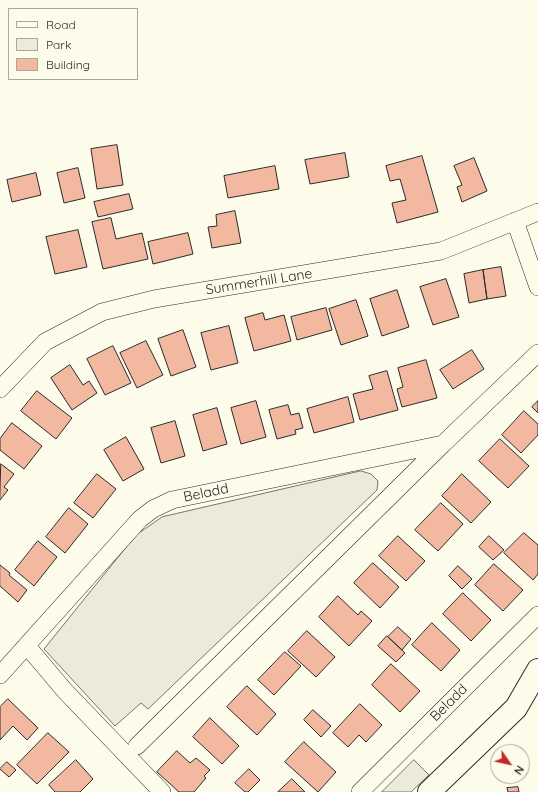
<!DOCTYPE html>
<html>
<head>
<meta charset="utf-8">
<style>
	body { margin:0 }
	#map { position:relative; width:538px; height:792px; overflow:hidden; background:#fdfbea; font-family:Quicksand,sans-serif }
	canvas { display:block }
	.legend { position:absolute; left:8px; top:8px; width:130px; height:72px; box-sizing:border-box; background:#fdfbea; border:1px solid #a9a89e; margin:0; padding:5px 7px; list-style:none; font-size:12px; color:#2b2b2b }
	.legend li { display:flex; align-items:center; gap:8px; height:20px }
	.legend b { width:20px; border:1px solid #a9a89e }
	.north { position:absolute; left:490px; top:744px; width:40px; height:40px; box-sizing:border-box; background:#fdfbea; border:1px solid #a9a89e; border-radius:50%; rotate:124deg; font-size:11px; font-weight:700; line-height:16px; text-align:center; color:#2b2b2b }
	.north::after { content:''; display:block; margin:auto; width:14px; height:18px; background:#c62828; clip-path:polygon(50% 0,100% 100%,50% 72%,0 100%) }
</style>
</head>
<body>
<div id="map">
<canvas width="538" height="792"></canvas>
<ul class="legend">
<li><b style="height:5px;background:#fdfbea"></b>Road</li>
<li><b style="height:11px;background:#ecebdb"></b>Park</li>
<li><b style="height:11px;background:#f2b8a0"></b>Building</li>
</ul>
<div class="north">N</div>
</div>
<script>
const context = document.querySelector('canvas').getContext('2d');
context.lineJoin = 'round';
function fill(path, color) { context.fillStyle = color; context.fill(path, 'evenodd'); }
function strokePath(path, color, width, dash) { context.strokeStyle = color; context.lineWidth = width; context.lineCap = dash ? 'butt' : 'round'; context.setLineDash(dash || []); context.stroke(path); }
function drawText(font, color, halo, rows, align = 'center') {
  context.font = font + ' Quicksand,sans-serif'; context.lineWidth = 3; context.setLineDash([]); context.textBaseline = 'middle'; context.strokeStyle = halo; context.fillStyle = color; for (const [text, x, y, turn = 0] of rows) {
    context.save(); context.translate(x, y); context.rotate((+turn || 0) * Math.PI / 180); context.textAlign = isNaN(turn) ? turn : align; if (halo) context.strokeText(text, 0, 0); context.fillText(text, 0, 0); context.restore();
  }
}
const green = new Path2D(`
	M361,471l10,3 7,7 -1,9 -229,219 -7,-6 -26,23 -71,-77 92,-114 26,-18z`);
fill(green, '#ecebdb');
strokePath(green, '#74746e', 1);
const parking = new Path2D(`
	M414,760l15,15 -18,17h-29z`);
fill(parking, '#eceadb');
strokePath(parking, '#74746e', 1);
const building = new Path2D(`
	M117,145l6,40 -26,4 -6,-40z
	M345,153l4,24 -39,7 -5,-24z
	M422,156l16,56 -41,11 -5,-20 14,-3 -6,-21 -10,2 -4,-15z
	M474,158l13,33 -25,11 -5,-15 5,-2 -8,-19z
	M275,166l4,23 -51,9 -4,-22z
	M78,168l7,30 -21,5 -7,-30z
	M36,173l5,22 -29,7 -5,-22z
	M129,194l4,15 -35,8 -4,-15z
	M235,211l6,32 -29,5 -4,-21 9,-1 -1,-11z
	M111,218l5,21 26,-6 6,26 -45,10 -11,-47z
	M78,230l9,37 -32,7 -9,-37z
	M188,233l5,21 -40,10 -5,-22z
	M501,267l5,29 -19,3 -4,-29z
	M483,270l4,29 -18,4 -5,-29z
	M446,279l13,38 -26,8 -13,-38z
	M397,290l12,37 -27,9 -12,-37z
	M356,300l12,36 -27,9 -12,-36z
	M326,308l6,22 -35,10 -6,-23z
	M263,313l2,7 19,-5 7,26 -37,10 -9,-33z
	M229,326l9,37 -27,7 -10,-37z
	M183,330l13,37 -25,9 -13,-37z
	M146,341l17,34 -26,13 -17,-35z
	M113,346l18,37 -26,12 -18,-36z
	M472,350l12,19 -31,20 -13,-19z
	M426,360l11,38 -35,9 -5,-18 6,-2 -5,-19z
	M70,365l13,20 6,-4 8,12 -25,17 -21,-32z
	M387,371l11,39 -38,10 -7,-26 20,-5 -4,-13z
	M37,391l35,27 -16,21 -35,-28z
	M348,397l6,25 -40,11 -7,-24z
	M256,401l10,36 -25,7 -10,-36z
	M538,401v12l-6,-6z
	M288,405l3,10 8,-2 4,15 -8,2 1,4 -19,5 -8,-29z
	M217,408l10,36 -24,7 -10,-36z
	M524,411l14,13v11l-17,18 -19,-18z
	M175,421l10,35 -24,7 -10,-35z
	M12,423l30,23 -18,23 -24,-19v-11z
	M126,437l18,32 -21,12 -19,-31z
	M500,439l29,27 -21,22 -29,-27z
	M1,464l13,10 -10,13 4,3 -8,10z
	M97,474l19,15 -23,29 -19,-15z
	M462,474l29,28 -20,21 -29,-27z
	M441,503l22,21 -25,27 -23,-21z
	M69,508l19,16 -23,29 -19,-16z
	M524,533l14,12v29l-5,6 -29,-27z
	M398,536l27,25 -19,20 -27,-25z
	M489,536l15,14 -11,10 -14,-13z
	M38,541l19,16 -23,29 -19,-16z
	M373,563l26,24 -19,21 -26,-25z
	M494,564l29,26 -20,21 -28,-26z
	M0,565l10,8 -1,2 18,15 -9,12 -18,-16z
	M458,566l14,13 -10,10 -13,-13z
	M463,593l28,27 -20,21 -28,-27z
	M338,596l20,19 3,-4 11,10 -23,25 -30,-29z
	M432,623l28,27 -19,21 -29,-26z
	M398,627l13,12 -9,11 -14,-13z
	M307,631l28,26 -19,20 -28,-26z
	M387,636l18,17 -9,9 -18,-16z
	M285,652l16,14 -27,29 -16,-15z
	M391,664l29,27 -20,21 -28,-27z
	M247,686l29,28 -19,21 -30,-28z
	M8,699l30,29 -11,12 -14,-14 -13,14v-33z
	M360,704l22,21 -16,17 -7,-7 -11,12 -15,-14z
	M313,710l18,16 -10,11 -17,-17z
	M210,718l29,28 -17,18 -29,-27z
	M48,733l21,19 -32,32 -20,-19z
	M304,742l32,30 -18,20 -33,-30z
	M177,751l13,12 6,-5 14,12 -6,6 2,2 -12,14h-15l-22,-20z
	M76,760l17,19 -13,13h-25l-6,-7z
	M7,762l9,8 -7,7 -9,-8z
	M249,769l11,11 -12,12h-3l-10,-9z
	M292,779l13,13h-27z
	M518,787l1,5h-11l-1,-4z`);
fill(building, '#f2b8a0');
strokePath(building, '#2b2b2b', 1);
const minor = new Path2D(`
	M515,221l23,66
	M0,389l45,-47 57,-30 52,-13 287,-48 97,-39
	M27,646l38,45 97,101
	M0,675l140,-156 13,-10 19,-9 271,-56 95,-91
	M137,746l306,-302
	M360,792l178,-177`);
const primary = new Path2D(`
	M429,792l87,-84 22,-38`);
strokePath(minor, '#2b2b2b', 18);
strokePath(primary, '#2b2b2b', 24);
strokePath(minor, '#fdfbea', 17);
strokePath(primary, '#fdfbea', 22);
drawText('14px', '#2b2b2b', '#fdfbea', [
	["Summerhill Lane",259,282,-9],
	["Beladd",206,493,-12],
	["Beladd",449,703,-45]
]);
</script>
</body>
</html>
